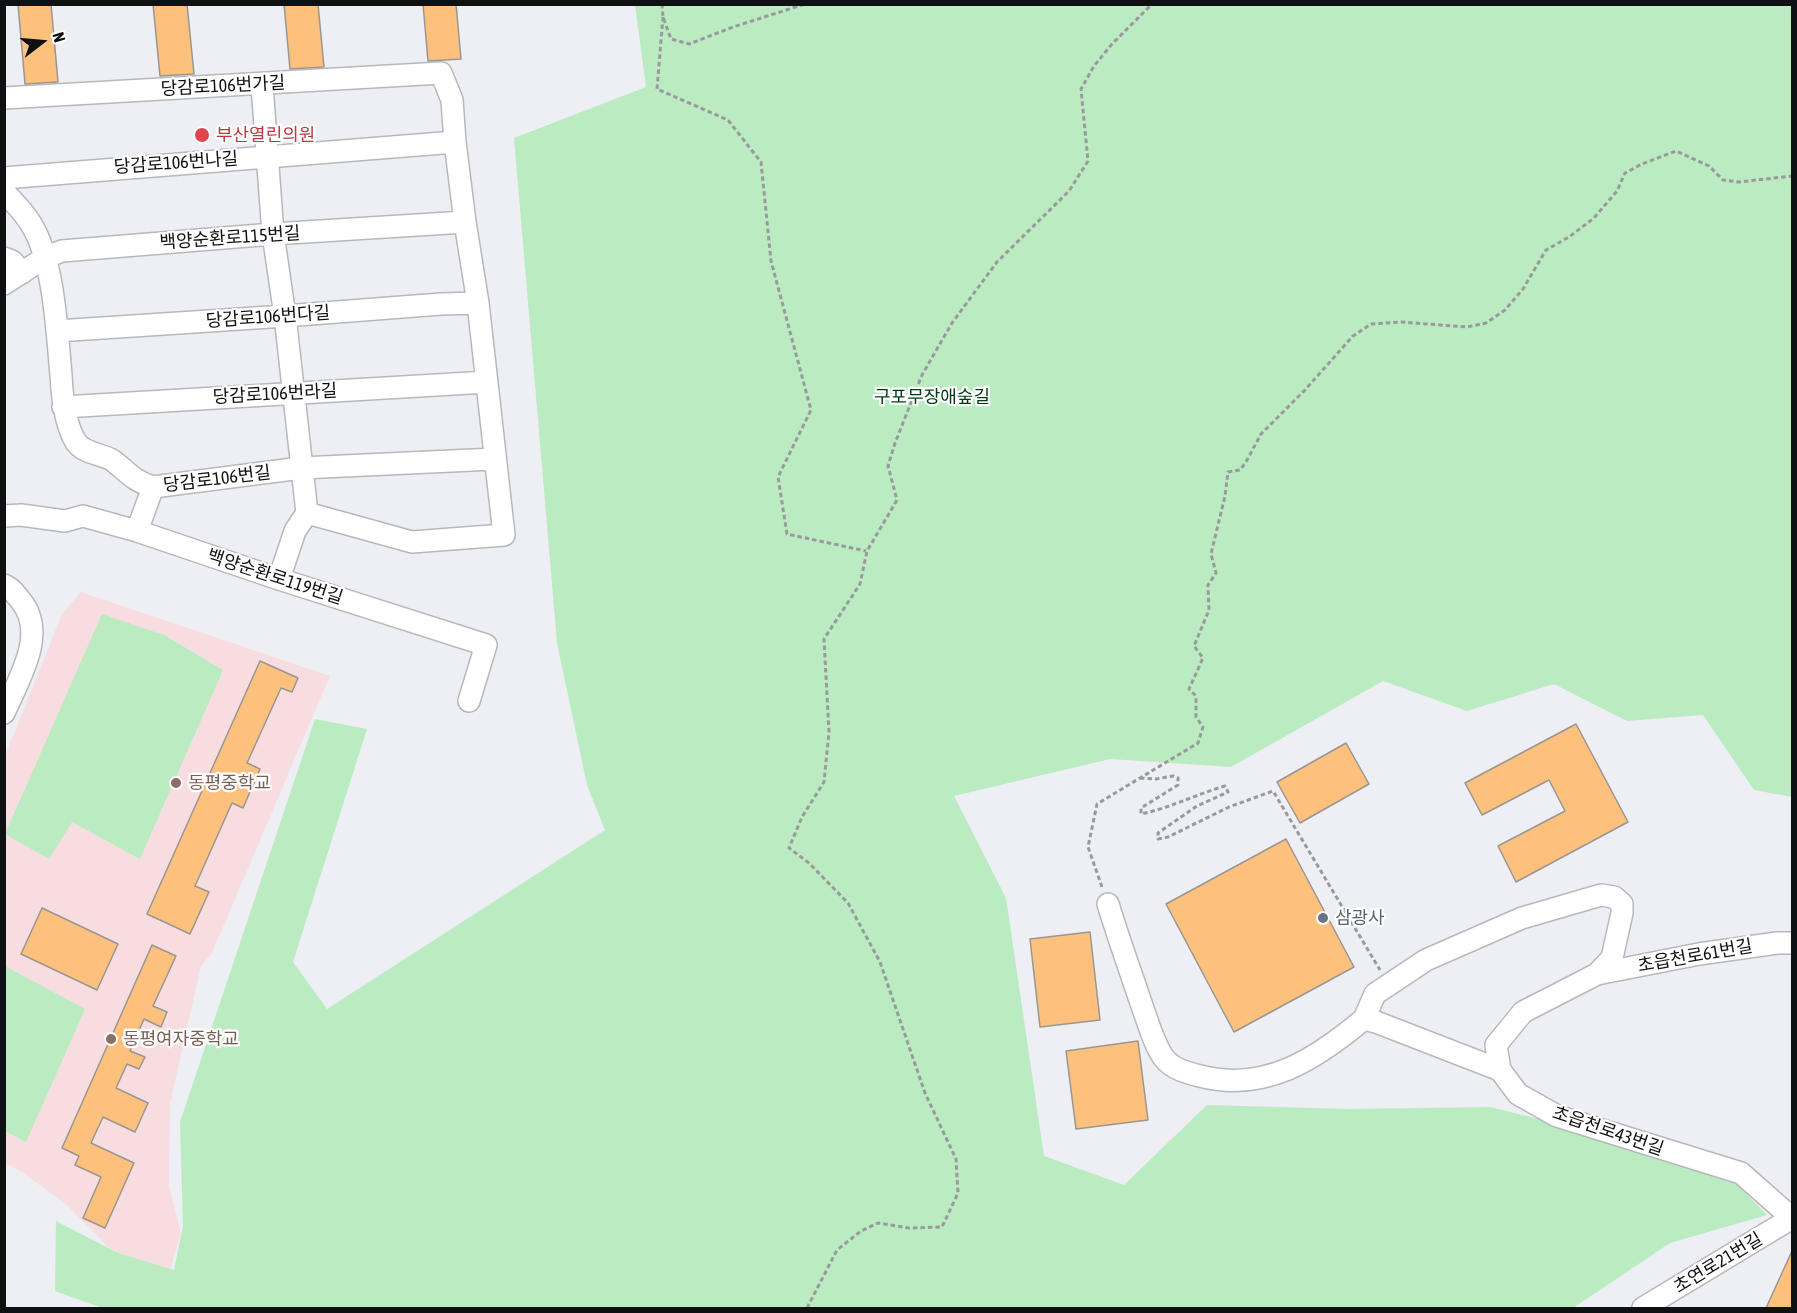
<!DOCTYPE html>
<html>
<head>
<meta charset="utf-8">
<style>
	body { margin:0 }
	#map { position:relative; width:1797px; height:1313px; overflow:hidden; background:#edeff4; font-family:"Asap Condensed",sans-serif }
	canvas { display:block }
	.frame { position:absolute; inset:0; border:6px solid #0f1011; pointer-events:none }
	.north { position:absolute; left:12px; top:12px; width:60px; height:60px; -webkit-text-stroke:4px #fff; paint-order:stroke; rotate:74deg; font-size:16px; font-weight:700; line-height:24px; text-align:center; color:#0f1011 }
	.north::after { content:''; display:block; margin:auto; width:21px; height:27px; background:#0f1011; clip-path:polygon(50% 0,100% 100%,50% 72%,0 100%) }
</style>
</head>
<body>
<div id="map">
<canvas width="1797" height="1313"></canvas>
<div class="frame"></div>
<div class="north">N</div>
</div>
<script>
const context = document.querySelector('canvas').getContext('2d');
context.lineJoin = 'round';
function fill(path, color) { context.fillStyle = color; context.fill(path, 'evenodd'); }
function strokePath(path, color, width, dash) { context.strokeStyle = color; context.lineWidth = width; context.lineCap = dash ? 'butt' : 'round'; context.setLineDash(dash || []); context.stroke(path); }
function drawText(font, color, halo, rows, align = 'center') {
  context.font = font + ' "Asap Condensed","Noto Sans KR",sans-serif'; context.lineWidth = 4.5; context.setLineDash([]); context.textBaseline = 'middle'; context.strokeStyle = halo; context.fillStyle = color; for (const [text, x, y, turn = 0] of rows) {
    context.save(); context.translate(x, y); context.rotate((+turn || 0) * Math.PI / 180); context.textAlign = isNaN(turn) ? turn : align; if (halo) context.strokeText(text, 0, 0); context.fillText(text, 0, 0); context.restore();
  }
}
fill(new Path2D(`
	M81,592l249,84 -118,277 -11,13 -31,138 -1,82 12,47 -13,43 -57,-26 -44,-45 -44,-32 -18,-10 -1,-405 58,-144z`), '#f8dde0');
fill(new Path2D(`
	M635,5h1157v792l-38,-7 -51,-75 -76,6 -73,-37 -87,27 -84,-30 -152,86 -121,-8 -156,37 52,102 38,258 80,29 83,-80 142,4 141,-2 86,21 153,48 38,39 -97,28 -97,65h-1471l-47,-17 1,-70 62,32 56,17 9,-44 -3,-104 135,-403 52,10 -74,233 34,47 278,-179 -18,-45 -30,-142 -43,-505 132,-51z
	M102,614l62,21 59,35 -83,189 -68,-37 -23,37 -44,-25z
	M5,966l80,43 -59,133 -21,-11z`), '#bbebc0');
const building = new Path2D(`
	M18,4h33l7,78 -33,2z
	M153,4h34l7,70 -34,2z
	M284,4h34l6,63 -34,2z
	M423,4h33l5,55 -33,2z
	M260,661l38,17 -6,14 -11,-4 -34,75 13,6 -17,39 -11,-5 -37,83 14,6 -19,42 -43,-20z
	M1576,724l52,98 -112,60 -18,-36 67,-35 -16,-31 -67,35 -17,-32z
	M1346,743l23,41 -69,39 -23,-41z
	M1286,839l68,128 -120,65 -68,-128z
	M42,908l76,36 -21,46 -76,-36z
	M1090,932l10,88 -60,7 -10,-88z
	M152,945l24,11 -23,50 14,6 -6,15 -17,-8 -14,32 15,6 -6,12 -12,-5 -11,24 32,15 -13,29 -32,-15 -12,26 43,20 -29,65 -22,-10 18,-41 -26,-12 4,-9 -17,-8z
	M1138,1041l10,79 -72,9 -10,-78z
	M1792,1251v57h-26z`);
fill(building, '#fec17d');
strokePath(building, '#999692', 1.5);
const minor = new Path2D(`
	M262,85l11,149 12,82 22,197
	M4,98l437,-25 11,27 3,42 10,80 13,81 26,232 -92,7 -105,-29 -12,18 -16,48
	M4,178l451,-36
	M4,192c10,10 20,20 27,32 23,36 26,108 30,151 1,20 4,50 15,67 8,12 24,11 36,18 15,11 21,21 41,27l148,-19 193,-9
	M4,258l8,3 10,12
	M4,284l42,-27 16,-6 211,-17 192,-12
	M57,331l228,-15 156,-12 37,-1
	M63,407l424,-25
	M4,516l17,-1 44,6 18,-5 54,15 142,48 207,66 -17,56
	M137,531l16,-44
	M4,585c8,3 12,10 17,16 27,33 -3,79 -17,112
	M1108,904c10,33 22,66 33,99 6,16 13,42 23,55 8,11 24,15 36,18 65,17 116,-17 164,-57l12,3 124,48
	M1792,943h-15l-78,11 -102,20 -74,38 -27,33 4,25 18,24 39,22 184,57 51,45
	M1364,1019l11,-25 51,-34 96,-42 79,-23 13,2 8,7v9l-10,45 -15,16
	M1643,1308l149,-90`);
strokePath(minor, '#b7b8bc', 24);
strokePath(new Path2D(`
	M662,4l1,13 8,22 18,5 44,-17 72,-23
	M663,17l-6,72 71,31 33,42 10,99 40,149 -33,67 9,57 79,17
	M1140,778l16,1 17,-3 5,2v7l-37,23v6c29,-6 56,-20 84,-28l3,6 -31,14 -39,27v6l10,-2 61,-30 44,-16 107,179
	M1102,887l-14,-40 9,-43 101,-61 5,-16 -7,-10v-21l-7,-7 14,-31 -9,-12 15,-36 -1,-25 8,-12 -5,-19 14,-58 3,-24 12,-2 6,-8 15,-28 43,-43 49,-55 18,-12 30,-2 66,5 19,-4 19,-13 18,-21 23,-39 23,-13 25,-19 23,-27 8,-18 17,-9 34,-13 33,15 14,14 16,2 53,-6
	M807,1308l30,-58 24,-19 17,-8 31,5 33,-1 16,-34 -2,-34 -31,-66 -45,-131 -32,-59 -39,-40 -20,-15 13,-31 22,-35 5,-50 -5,-93 36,-55 7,-33 30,-51 -9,-34 7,-23 27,-68 30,-52 45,-61 72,-71 19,-30 -7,-72 13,-23 18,-22 40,-40`), '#999a9e', 3, [4.5, 3]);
strokePath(minor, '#fff', 21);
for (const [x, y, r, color] of [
	[202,135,8,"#e0444e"],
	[176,783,6,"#8d6e63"],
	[1323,918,6,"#6b7280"],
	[111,1039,6,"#8d6e63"]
]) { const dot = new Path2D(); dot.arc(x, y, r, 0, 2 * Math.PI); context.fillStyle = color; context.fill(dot); strokePath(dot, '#fff', 2); }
drawText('18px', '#0f1011', '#fff', [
	["당감로106번가길",223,86,-3],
	["당감로106번나길",176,163,-4],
	["백양순환로115번길",230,238,-4],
	["당감로106번다길",268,317,-4],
	["당감로106번라길",275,394,-3],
	["당감로106번길",217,479,-7],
	["백양순환로119번길",275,577,18],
	["초읍천로61번길",1695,956,-10],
	["초읍천로43번길",1608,1131,19],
	["초연로21번길",1718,1263,-31]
]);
drawText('18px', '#be3a42', '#fff', [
	["부산열린의원",216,135]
], 'left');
drawText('18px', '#043a14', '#fff', [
	["구포무장애숲길",932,397]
]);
drawText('18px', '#785e54', '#fff', [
	["동평중학교",188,783],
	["동평여자중학교",123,1039]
], 'left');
drawText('18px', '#5b616d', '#fff', [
	["삼광사",1335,918]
], 'left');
</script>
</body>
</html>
